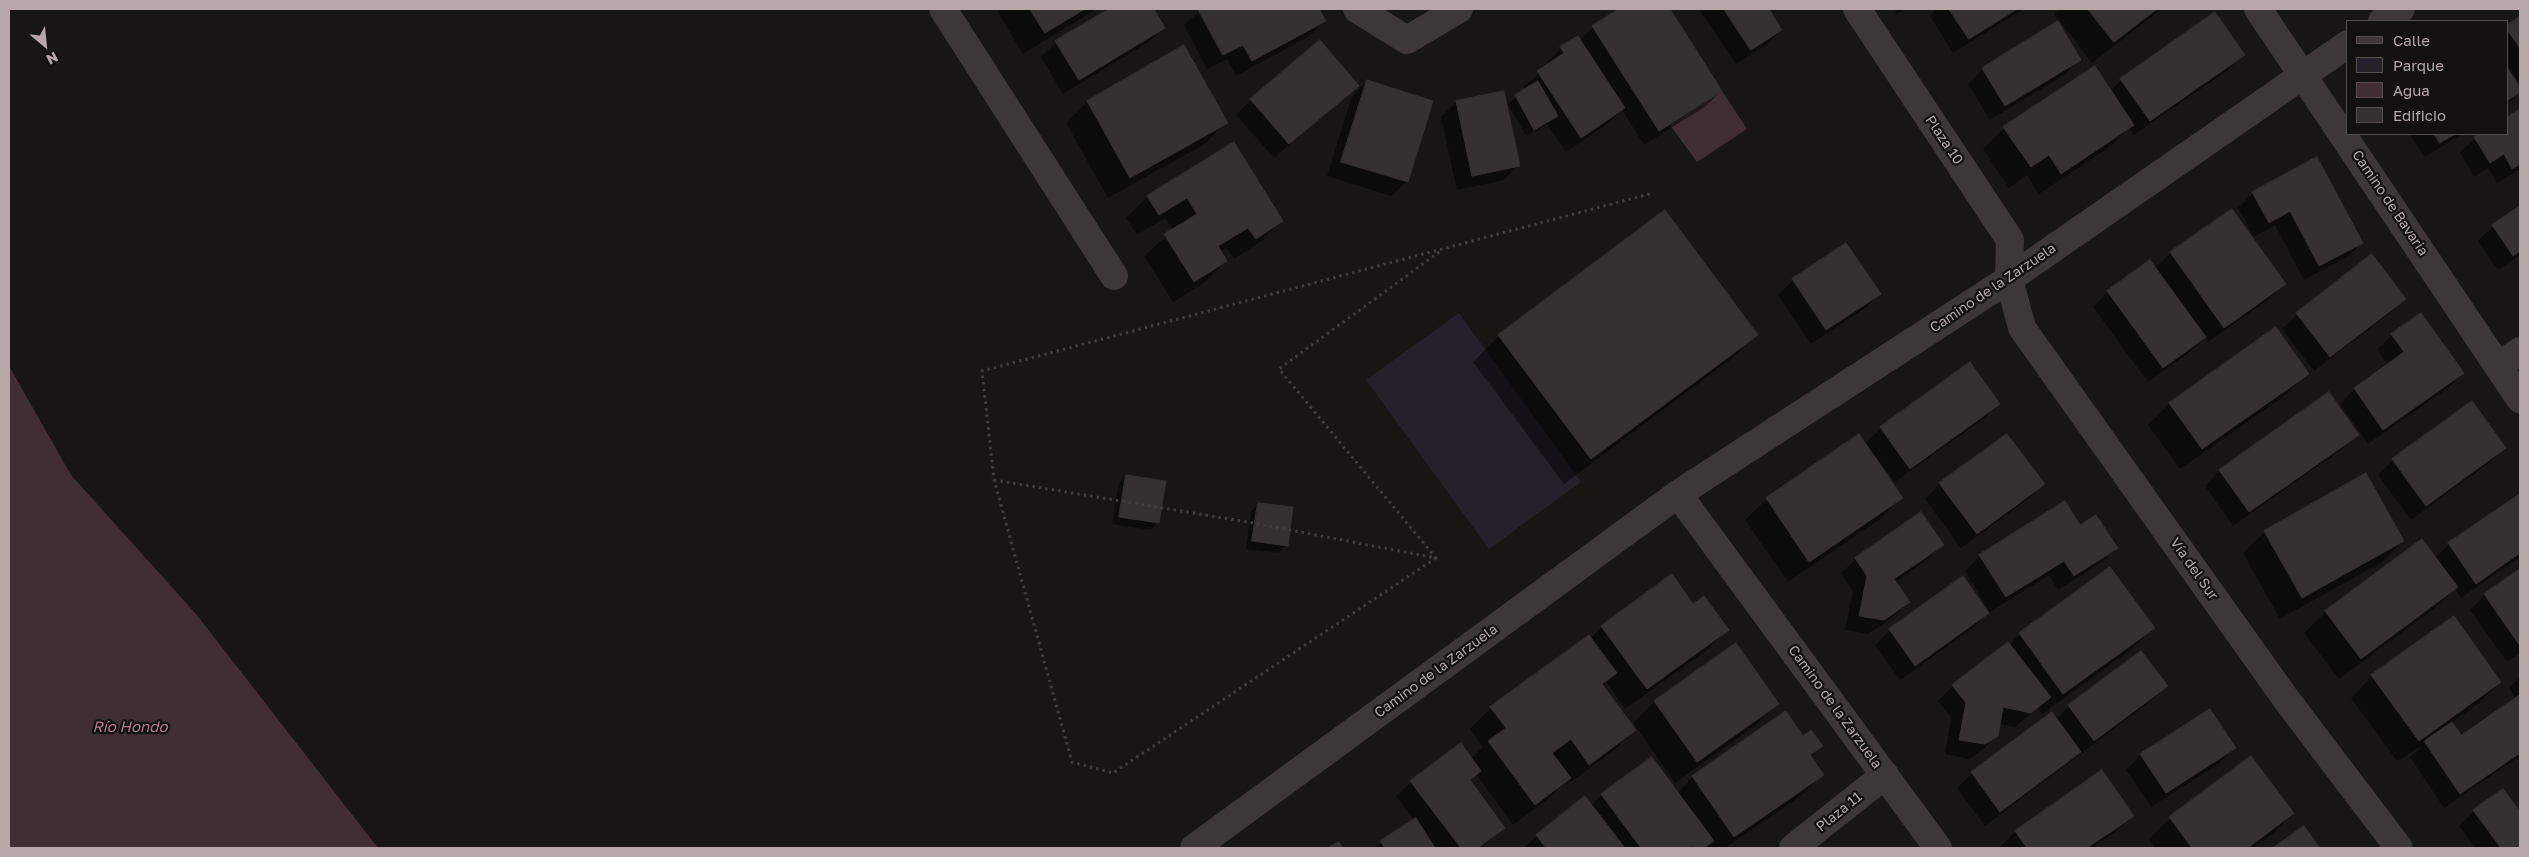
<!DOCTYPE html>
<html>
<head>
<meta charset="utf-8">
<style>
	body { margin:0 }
	#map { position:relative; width:2529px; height:857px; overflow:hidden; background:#171615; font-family:"Golos Text",sans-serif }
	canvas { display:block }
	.frame { position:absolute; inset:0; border:10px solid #b8a7a8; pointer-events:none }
	.legend { position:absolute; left:2346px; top:20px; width:162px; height:115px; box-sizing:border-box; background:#121110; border:1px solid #544d4d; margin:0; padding:6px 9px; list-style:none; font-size:15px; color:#b8a7a8 }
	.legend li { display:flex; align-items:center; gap:10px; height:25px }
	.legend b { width:25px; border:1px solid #544d4d }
	.north { position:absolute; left:20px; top:20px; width:50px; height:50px; -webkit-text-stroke:4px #121110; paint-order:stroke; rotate:152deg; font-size:14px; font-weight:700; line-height:20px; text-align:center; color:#b8a7a8 }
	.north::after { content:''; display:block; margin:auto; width:18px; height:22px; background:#b8a7a8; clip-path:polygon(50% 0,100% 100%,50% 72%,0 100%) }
</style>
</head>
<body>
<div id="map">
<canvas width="2529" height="857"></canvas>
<div class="frame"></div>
<ul class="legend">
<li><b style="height:6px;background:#3d3736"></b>Calle</li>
<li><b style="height:14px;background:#24212b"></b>Parque</li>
<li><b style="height:14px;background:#412e34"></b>Agua</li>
<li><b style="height:14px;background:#343130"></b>Edificio</li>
</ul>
<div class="north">N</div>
</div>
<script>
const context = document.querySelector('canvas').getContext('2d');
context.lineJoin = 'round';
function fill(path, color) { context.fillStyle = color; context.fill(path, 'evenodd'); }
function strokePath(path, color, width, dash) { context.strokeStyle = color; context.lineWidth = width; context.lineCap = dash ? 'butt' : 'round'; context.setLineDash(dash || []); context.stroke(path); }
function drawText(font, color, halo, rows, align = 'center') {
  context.font = font + ' "Golos Text",sans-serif'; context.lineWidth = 4.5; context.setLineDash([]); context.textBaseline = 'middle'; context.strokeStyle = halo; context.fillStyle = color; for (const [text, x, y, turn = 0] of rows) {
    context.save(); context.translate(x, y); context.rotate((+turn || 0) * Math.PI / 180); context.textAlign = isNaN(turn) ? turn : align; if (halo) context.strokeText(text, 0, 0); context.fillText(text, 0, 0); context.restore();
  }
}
fill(new Path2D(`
	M1459,313l122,169 -92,67 -123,-169z`), '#24212b');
fill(new Path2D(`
	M1722,91l25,38 -50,33 -27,-37z
	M9,366l62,109 125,139 182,234h-369z`), '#412e34');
fill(new Path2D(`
	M996,9h100l-73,45z
	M1112,9h40l12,18 -15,15 -86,52 -22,-37 15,-15z
	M1202,9h115l7,12 -15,15 -73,40 -9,-17 -20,10 -23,-44z
	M1621,9h47l53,82 -15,15 -62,39 -22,-35 -13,13 -43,29 -19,-28 -21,12 -18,-32 17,-14 -2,-3 25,-21 -2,-3 15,-15 18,-7 14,-14z
	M1699,9h68l14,21 -15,15 -30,19z
	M1894,9h11l-8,5z
	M1937,9h87l-71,44 -23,-37z
	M2059,9h103l-70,54 -38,-49z
	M2520,17v67l-12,-18v-40z
	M1184,47l42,75 -21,22 -97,54 -42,-75 21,-21z
	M2243,55l-15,15 -94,65 -5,-7 -18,18 -72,48 -12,-19 -18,13 -26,-39 21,-21 106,-37 11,-11z
	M2079,60l-15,15 -74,45 -22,-36 15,-15z
	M2508,71l12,20 -12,12z
	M1367,81l39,101 -15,14 -64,-20 25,-80z
	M1357,86l-83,72 -38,-43 15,-15z
	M1456,102l62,63 -14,15 -47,10 -16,-73z
	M2520,111v58l-23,14 -9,-15 -14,9 -14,-25 21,-18h27v-16z
	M2409,134h53l-37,23z
	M1233,144l49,77 -22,21 -26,17 -8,-11 -6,4 6,9 -21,21 -32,20 -29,-46 29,-26 -8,-12 -28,17 -11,-17 21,-21z
	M2253,193l109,49 -15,15 -43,23 -29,-55 -21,12 -16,-29z
	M2520,207v48l-22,15 -20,-29 15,-15z
	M2232,210l52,74 -15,15 -61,43 -3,-5 -15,15 -42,30 -55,-75 15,-15 47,-23 15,-16z
	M1846,245l33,49 -15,15 -53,35 -33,-49 15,-15z
	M2404,299l-15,15 -75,57 -32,-42 15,-15z
	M2276,329l31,44 -21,22 -106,74 -32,-44 21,-21z
	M1756,335l-26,25 -166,124 -91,-122 26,-26z
	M2392,335l70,38 -14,15 -80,56 -28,-40 14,-15 34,-24 -11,-15z
	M2329,394l28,40 -15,15 -109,77 -28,-40 14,-15z
	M1998,404l-15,15 -88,63 -22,-29 -2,1 30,44 -21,21 -92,63 -43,-62 22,-21 92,-63 6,8 16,-16z
	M2505,448l-15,14 -79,58 -33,-45 15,-15z
	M2365,475l38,66 -21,21 -102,57 -37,-66 22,-21z
	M1126,476l32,46 -7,8 -39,-6 7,-41z
	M1940,484h103l-15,15 -67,49 -36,-49z
	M2520,495v62l-59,41 -6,-9 -20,19 -96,71 -35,-46 22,-21 109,-54 14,-14z
	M1259,504l27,41 -7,8 -33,-4 5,-38z
	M2079,527l37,21 -15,15 -43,27 -9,-15 -59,37 -25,-41 15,-15z
	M1942,545l-15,15 -32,22 13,20 -15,15 -25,17 -23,-4 8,-39 -12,-18 15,-14z
	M2520,571v82l-13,9 -37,-52 15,-15z
	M1693,606l34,24 -21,21 -81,58 -19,-27 -4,4 32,44 -21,21 -46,34 -2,-3 -17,17 -35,26 -37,-51 -7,7 35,47 -23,20h-107l40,-28 -18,-24 15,-14 60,-23 12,-12 -13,-18 21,-21 99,-69 12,-12z
	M1988,613l-15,15 -73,52 -25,-35 15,-15z
	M2153,628l-21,21 -90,65 -5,-6 -22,19 -16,-3 -3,12 -15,15 -12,8 -24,-5 6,-36 -13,-17 15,-15 56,-41 11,-11z
	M1736,645l41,59 -21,21 -81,58 -42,-60 21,-21z
	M2372,676l128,6 -21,21 -28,20 9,14 56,-38 -7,-11 11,-11v79l-76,52 -34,-51 12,-11 -25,15 -46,-63z
	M2166,686l-15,15 -166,125 -28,-38 15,-15 84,-53 13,-14z
	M1803,738l18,8 -11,11 12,18 -21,21 -76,52h-201l13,-12 54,-30 11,-11 75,-2 16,-16z
	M2234,748l-14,15 -69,44 -25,-37 15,-15z
	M2251,758l42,55 -21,21 -19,14h-98l-6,-9 21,-21z
	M2102,772l30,44 -15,15 -25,17h-91l-1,-1 15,-15z
	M2520,810v38h-45l-16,-22 15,-15z`), '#0007');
const building = new Path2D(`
	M1030,9h55l-40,24z
	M1109,9h45l11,19 -86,52 -24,-39z
	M1198,9h121l7,12 -74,40 -9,-16 -20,10z
	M1619,9h51l52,82 -63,40 -67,-105z
	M1724,9h45l13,21 -31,20z
	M1949,9h68l-48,30z
	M2088,9h69l-43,33z
	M2215,12l30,43 -95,66 -30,-42z
	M2520,16v32l-12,-17v-6z
	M2058,21l23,39 -76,46 -23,-38z
	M1578,36l47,72 -44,30 -44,-67 27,-18 -4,-6z
	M1320,40l39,46 -70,58 -39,-45z
	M1184,45l44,78 -98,55 -43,-77z
	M2095,66l39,59 -73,49 -12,-19 -18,12 -28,-40z
	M2508,69l12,19v4l-12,8z
	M1367,80l66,21 -25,81 -67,-20z
	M1538,81l20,35 -24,14 -19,-35z
	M1504,91l16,75 -48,10 -16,-75z
	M2520,109v55l-8,5 -8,-15 -14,9 -16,-26 5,-3h29v-17z
	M2434,134h21l-15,9z
	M1234,142l49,79 -27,18 -8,-11 -30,18 9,15 -33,21 -30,-48 33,-20 -10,-16 -28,17 -12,-19z
	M2317,157l46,86 -44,23 -29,-55 -21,12 -17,-31z
	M2520,206v45l-7,5 -21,-31z
	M2232,209l54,75 -62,44 -54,-76z
	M1665,210l93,125 -167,124 -93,-124z
	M1846,243l35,51 -55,36 -34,-51z
	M2372,254l34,45 -76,58 -34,-44z
	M2150,260l56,77 -43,31 -56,-77z
	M2421,313l43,60 -81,57 -29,-42 50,-36 -13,-18z
	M2276,327l33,47 -107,75 -33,-46z
	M1970,362l30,42 -90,65 -30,-42z
	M2329,392l30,43 -110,77 -30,-42z
	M2472,401l34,47 -80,58 -34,-47z
	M1859,434l44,64 -94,64 -43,-64z
	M2007,434l38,50 -68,50 -38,-51z
	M2366,473l38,68 -102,57 -38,-67z
	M1126,475l40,6 -7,42 -40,-6z
	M2520,494v59l-44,31 -28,-41z
	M2065,501l15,24 16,-10 22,33 -44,28 -10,-15 -58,36 -27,-42z
	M1258,503l35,4 -5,39 -36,-5z
	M1921,512l23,33 -50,34 16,23 -26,18 -25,-4 8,-40 -12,-18z
	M2422,539l36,48 -97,72 -36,-48z
	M2110,567l45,61 -92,66 -44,-61z
	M2520,569v77l-36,-52z
	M1672,574l21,30 11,-8 25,34 -82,59 -46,-63z
	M1963,576l26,37 -74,53 -26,-37z
	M2454,616l47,66 -82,59 -48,-66z
	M1589,635l28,38 -15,11 34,46 -47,35 -18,-26 -19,14 19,25 -36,27 -47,-64 18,-13 -16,-21z
	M2008,642l43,55 -20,16 -28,-6 -5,29 -13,8 -26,-4 7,-37 -14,-18z
	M1736,643l43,61 -82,58 -43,-61z
	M2141,651l27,35 -74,55 -26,-36z
	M2520,695v58l-60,41 -36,-53 28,-19 9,13z
	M2210,709l26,39 -70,45 -26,-39z
	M1786,711l17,25 8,-6 12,16 -13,9 14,20 -90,62 -42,-61z
	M2052,712l29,40 -81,60 -29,-40z
	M1461,743l20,28 -11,9 35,48 -27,20h-17l-51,-67z
	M2251,756l43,57 -46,35h-56l-23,-31z
	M1652,757l62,84 -10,7 -13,-2 -3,2h-47l-40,-54z
	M2102,770l32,46 -47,32h-60l-12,-17z
	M2503,789l16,21 1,-1v39h-19l-28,-38z
	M1585,796l40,52h-79l-10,-13z
	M1416,818l19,30h-50l-5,-7z
	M2304,826l16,22h-47z
	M1339,842l4,6h-15z`);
fill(building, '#343130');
strokePath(building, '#34302f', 1);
strokePath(new Path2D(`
	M994,480l254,42 188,36 -157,-189 163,-119
	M1436,558l-323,215 -41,-11 -78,-282 -12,-109 671,-178`), '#443c3d', 3, [2.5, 4]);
strokePath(new Path2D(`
	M943,9l171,267
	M1357,9l50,31 52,-31
	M1857,9l153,231 -1,39 13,49 264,371 113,149
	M2258,9l262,390
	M2382,21l19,-12
	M2498,366l22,-15
	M1678,494l260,354
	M1194,848l484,-354 331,-215 339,-235
	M1793,848l92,-73`), '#3d3736', 28);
drawText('14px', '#b8a7a8', '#121110', [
	["Plaza 10",1944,140,56],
	["Camino de Bavaria",2390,203,56],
	["Camino de la Zarzuela",1993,288,-34],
	["Vía del Sur",2194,569,55],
	["Camino de la Zarzuela",1436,671,-36],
	["Camino de la Zarzuela",1835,707,54],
	["Plaza 11",1839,812,-39]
]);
drawText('italic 15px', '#b47d8d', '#121110', [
	["Río Hondo",130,727]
]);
</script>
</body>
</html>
